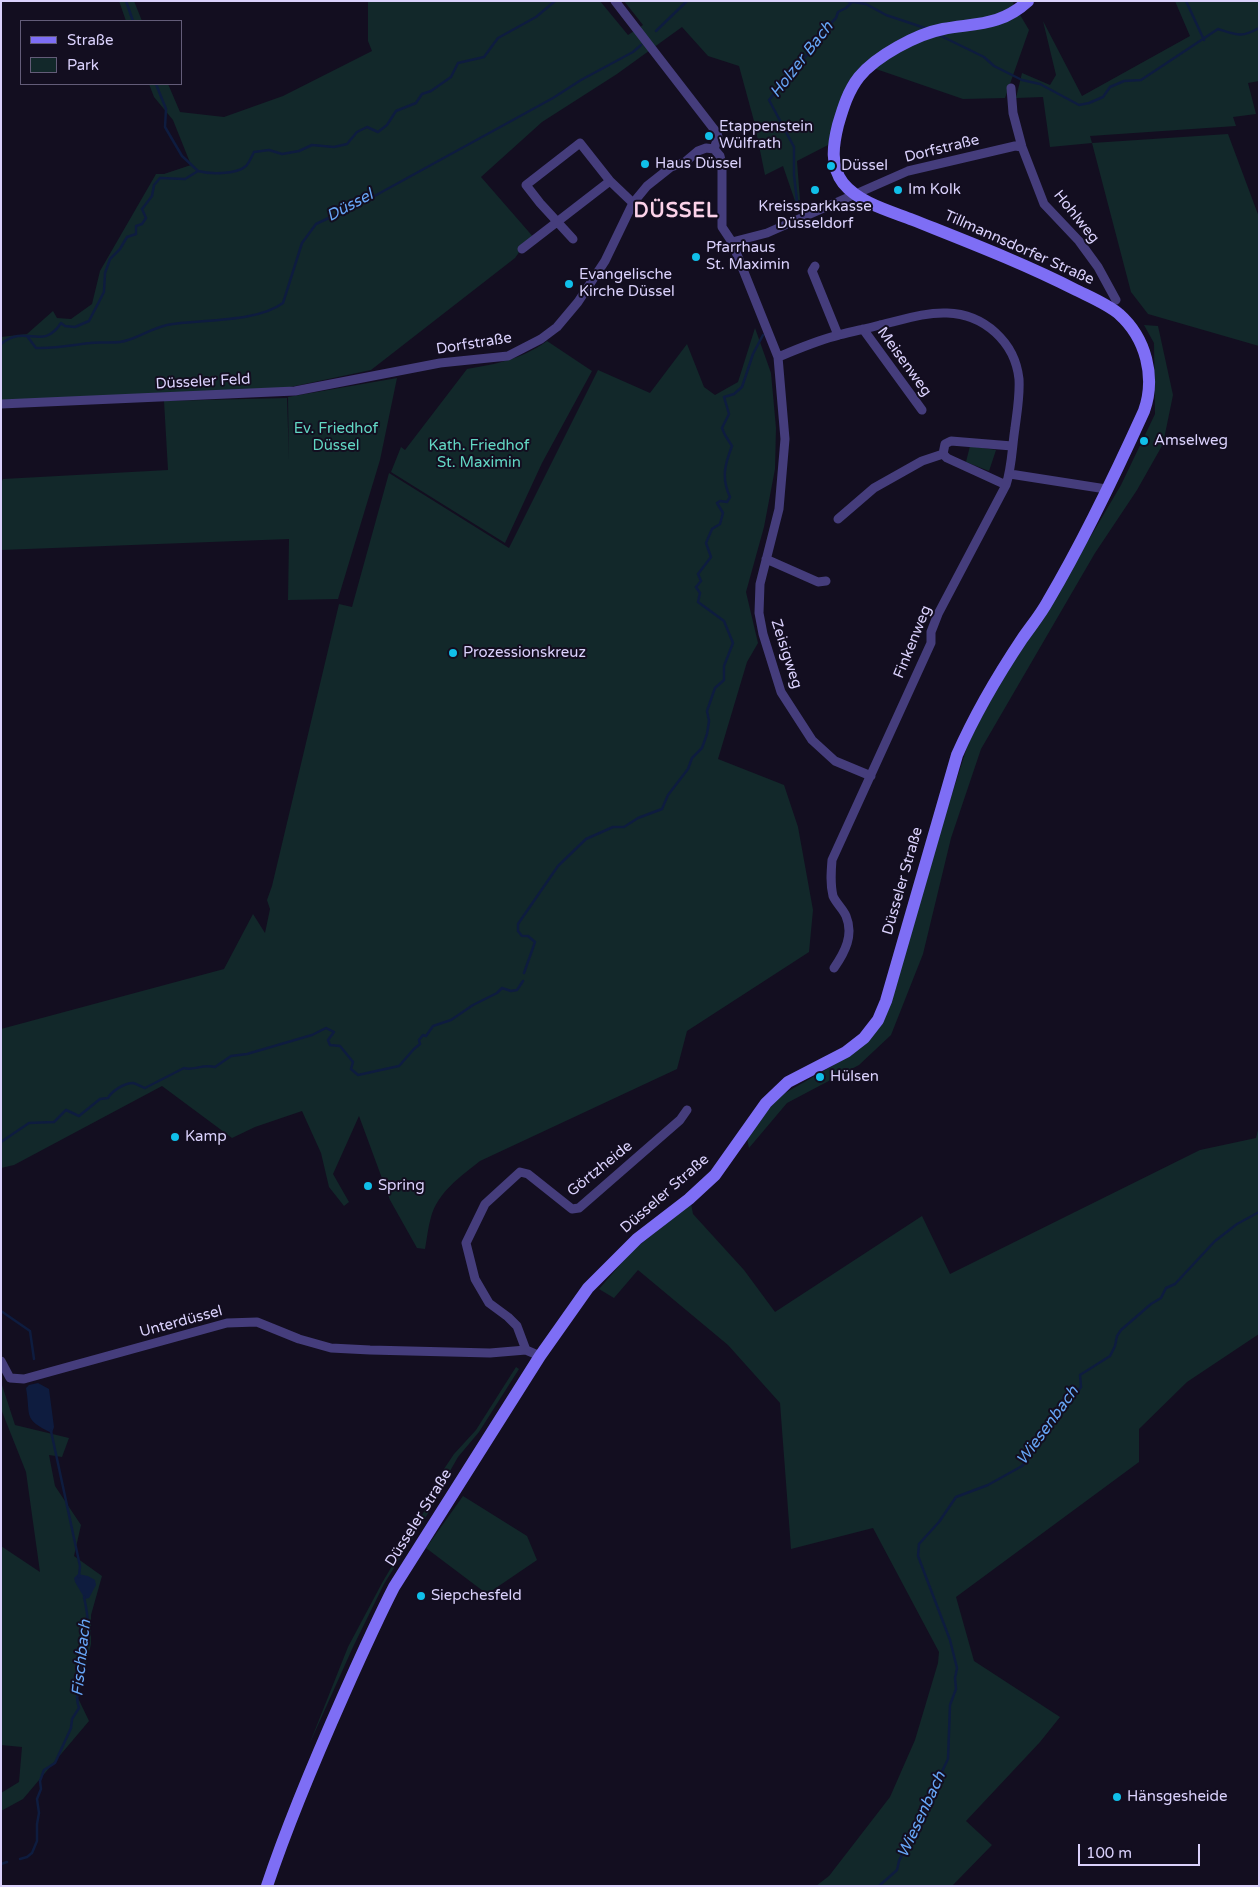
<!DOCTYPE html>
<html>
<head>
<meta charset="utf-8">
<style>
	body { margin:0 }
	#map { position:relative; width:1260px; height:1887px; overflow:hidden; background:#130e20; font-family:"Varela Round",sans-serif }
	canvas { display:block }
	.frame { position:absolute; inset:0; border:2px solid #dad1fc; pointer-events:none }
	.legend { position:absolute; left:20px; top:20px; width:162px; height:65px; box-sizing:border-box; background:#130e20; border:1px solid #635c78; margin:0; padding:6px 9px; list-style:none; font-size:15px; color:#dad1fc }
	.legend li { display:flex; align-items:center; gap:10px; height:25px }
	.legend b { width:25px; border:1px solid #635c78 }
	.scale { position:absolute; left:1078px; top:1844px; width:122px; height:22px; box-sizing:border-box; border:2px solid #dad1fc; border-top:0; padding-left:6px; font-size:15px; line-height:18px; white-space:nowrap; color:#dad1fc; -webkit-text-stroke:4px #130e20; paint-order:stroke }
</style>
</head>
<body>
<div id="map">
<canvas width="1260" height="1887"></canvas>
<div class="frame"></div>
<ul class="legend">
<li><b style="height:6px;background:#7e6ef5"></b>Straße</li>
<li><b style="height:14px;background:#12282a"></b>Park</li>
</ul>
<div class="scale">100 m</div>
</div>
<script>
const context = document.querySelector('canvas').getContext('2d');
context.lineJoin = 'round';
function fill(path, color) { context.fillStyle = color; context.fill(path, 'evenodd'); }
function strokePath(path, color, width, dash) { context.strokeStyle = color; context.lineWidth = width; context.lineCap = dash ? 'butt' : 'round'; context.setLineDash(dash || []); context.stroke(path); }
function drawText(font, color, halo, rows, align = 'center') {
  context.font = font + ' "Varela Round",sans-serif'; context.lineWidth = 4; context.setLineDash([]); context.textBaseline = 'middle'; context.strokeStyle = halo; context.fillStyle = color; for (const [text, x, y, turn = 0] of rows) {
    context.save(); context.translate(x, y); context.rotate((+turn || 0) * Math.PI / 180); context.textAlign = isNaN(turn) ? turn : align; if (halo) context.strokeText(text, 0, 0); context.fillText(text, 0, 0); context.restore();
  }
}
fill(new Path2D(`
	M119,1h15l8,20h-16z
	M368,1h232l28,34 15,-10 -19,-24h390l-1,2 16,27 -24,68 -42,1 -87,-30 -9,-8 -19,21 -20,63 -31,16 3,39 -5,1 -12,-35 -18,9 -11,-54 -15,-55 -31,-10 -26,-29 -65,47 -75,48 -61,55 54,62 -15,12 -5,7 -144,112 -90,19 -280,12v-64l26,-3 26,-23 4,7 14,1 21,-15 8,-33 56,-97h8l27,-9 -18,-45 -19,-23 -5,-13h19l12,28 44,5 59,-21 89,-45 -4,-10z
	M1175,1h84v80l-11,2 8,31 -23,3 3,9 -146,10 2,7 136,-9 31,83v129l-111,-32 -17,-22 -39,-149 -42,4 -7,-50 -27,1 6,-25 28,12 6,-10 -13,-54 39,75 108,-60z
	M1144,325l14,1 15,69 -10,49 -26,46 -42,63 -114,196 -30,89 -28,116 -32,81 -32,30 -72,38 -38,45 -2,-10 15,-21 18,-21 59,-34 38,-33 91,-285 25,-49 75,-120 53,-90 34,-71 -1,-71z
	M755,328l16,45 5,55 -1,41 -11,58 -18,65 12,51 -11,19 -29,97 66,26 14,42 15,83 -4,42 -122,79 -10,38 -197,92c-20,16 -42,31 -49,56 -3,10 -4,21 -6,32l-8,-1 -27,-48 -31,-84 -26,58 16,28 -5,4 -15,-19 -8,-34 -19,-42 -47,16 -23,11 -70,-52 -148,79 -13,3v-139l223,-60 29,-55 12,19 5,-24 -3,-9 5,-14 67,-282 13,3 37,-134 120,75 89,-178 52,23 37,-49 17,43 11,8 23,-13z
	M547,341l45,30 -50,92 -37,80 -114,-71 10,-25 4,3 62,-81c30,-5 55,-10 80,-28z
	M397,378l-17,82 -42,139 -50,1 1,-61 -288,11v-67l2,-4 165,-9 -4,-69 123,-3 2,62 -1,-63z
	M970,446l26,4 -7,21 -23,-9z
	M1259,1126v208l-72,48 -48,47v33l-183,135 18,64 86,56 -20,25 -74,79 26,24 -40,41h-136l13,-10 61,-79 25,-57 23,-77 1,-11 -66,-124 -82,21 -11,-146 -52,-58 -90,-75 -24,28 -15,-9 33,-38 59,-47 2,10 51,56 31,42 147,-96 28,58 250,-124 56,-12z
	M516,1367l3,2 -40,63 -21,25 -12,21 -9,21 -53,85 -31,63 -44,98 39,-98 34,-64 50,-85 8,-23 14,-21 22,-24z
	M1,1382l14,43 54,13 -7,19 -13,-2 6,31 26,39 -7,31 28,20 -11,39v29l-13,54 11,23 -66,78 -22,12v-18l18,-11 3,-35 -21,-2v-199l39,26 -14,-100 -25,-63z
	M463,1496l64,40 10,24 -50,34 -61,-46z`), '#12282a');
fill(new Path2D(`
	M38,1383l11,6 5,38 -2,6c-30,-14 -21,-17 -26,-45l3,-3z
	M78,1574l10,2 7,4 1,5 -7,13 -4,1 -10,-17 -1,-4z`), '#0e1c3f');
strokePath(new Path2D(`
	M126,1l7,20
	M847,1l19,3 20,11 42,14
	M1186,1l18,39
	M656,31l31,-30
	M939,35l45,22 10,9 28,14 18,4 39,21 10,-2 14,-6 7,-10 14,-6 17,-1 77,-51c19,6 23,9 41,-1
	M156,84l10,25 -1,18 17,29 16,15
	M798,210l-4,-35v-28l-25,-47 47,-56 5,-9 7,-4 3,-8 5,-5 2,-6 8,-4 5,-5
	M27,336l9,12c19,1 36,-3 54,-5 13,-2 25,2 38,-3 13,-4 25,-12 39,-15 33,-6 89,-2 116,-22l19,-60 14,-19 53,-25 184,-101 28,-18 52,-28 8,-7
	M1,344c26,-21 41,8 60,-21l4,3 10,1 14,-6 15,-29 1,-19 5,-14 10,-10 7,-12 9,-3v-8l6,-2 4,-6 -4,-9 10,-13 2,-11 6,-7 25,1 13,-8c11,3 38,4 48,-5 3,-3 6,-10 8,-14l15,-2 13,4 17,-3 13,-6 22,2 13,-3 10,-12 10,-5 11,5 9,-7 9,-14 20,-8 6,-9 9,-3 20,-14 7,-14 26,-6 14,-19 38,-21 19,-16
	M524,973l11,-31 -7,-6h-6l-4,-5v-7l40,-58 28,-27 27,-12h11l14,-9 24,-9 6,-14 20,-26 4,-11 10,-10 5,-14 2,-13 -2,-10 8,-23 9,-8v-14l9,-23 -9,-22 -26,-19 2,-9 -4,-6 5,-6 -3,-7 13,-17 -5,-14 6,-14 8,-5 3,-11 -6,-10 3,-2 7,1 3,-5c-9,-19 -5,-33 2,-51l-7,-11 -3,-7 7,-14 -5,-17 10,-3 8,-7 11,-33 10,-19
	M1,1142l28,-19 25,-1 12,-12 13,6 21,-17 8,-1c4,-7 16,-15 25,-15 4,1 9,4 12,5l39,-20c10,3 17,-4 31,-1l16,-11 16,-2 65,-19 14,-7 8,4 -6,8 2,5 10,1 13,16 -2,7 7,6 41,-9 15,-17 6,-5 -1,-4 4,-5 3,1 7,-10 18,-6 22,-15 24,-12 5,-5 9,3 6,-1 6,-9
	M1,1311l29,20 4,28
	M51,1431l29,135 -1,11
	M20,1859l7,-2 5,-4 5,-12v-17l2,-11 -2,-14 4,-10 -1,-8 4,-11 11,-7 16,-35 1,-9 7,-11c-7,-19 9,-40 2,-59 10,-15 7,-34 3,-52
	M1,1864l6,-2
	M879,1886l18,-16 2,-9 49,-102 2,-54 6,-16 -1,-11 2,-10 -7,-28 -32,-84 1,-12 20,-22 17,-25 32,-12 34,-19 59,-79 -1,-12 30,-19 5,-10 2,-10 4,-6 30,-26 10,-6 5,-10 9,-4 40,-43 22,-17 22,-12`), '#0e1c3f', 2.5);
strokePath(new Path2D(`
	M615,1l102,132 1,4 -4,12
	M1011,88l2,25 9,34 22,57 35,37 19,26 18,33
	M573,239l-33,-36 -14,-18 54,-42 30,38 23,22
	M732,242l35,-9 141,-62 107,-25 7,1
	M522,249l88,-68
	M815,266l-3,5 26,64
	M863,329l59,81
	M778,357c20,-8 40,-17 61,-22 14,-4 27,-6 41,-10 22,-5 45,-13 67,-12 37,1 68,29 72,66 1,17 -2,33 -4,49 -3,19 -3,39 -9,57l-68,129 -7,18v11l-99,217c-1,12 -2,24 1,36 3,7 10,13 13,20 8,19 -1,36 -12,52
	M1,404l294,-13 145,-28 68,-7 33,-17 16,-12 21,-25 27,-41 28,-58 14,-17 24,-19 14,-5 13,-11 8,-3 8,1 6,7 2,8v63l10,15 46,115 7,82 -6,70 -19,75 -1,29 4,21 18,58 31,48 23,21 36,15
	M1010,474l96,15
	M1006,485l-59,-27 -4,-4 2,-10 6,-3 61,5
	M838,519l36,-31 48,-27 21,-7
	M766,559l52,23 8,-1
	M540,1356l-14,-6 -9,-24 -9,-9 -19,-14 -14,-24 -9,-36 19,-39 35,-32 8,2 44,35 7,-1 101,-88 7,-10
	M1,1361l9,17 14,1 203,-56 30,-1 42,17 32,9 39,2 120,3 36,-3`), '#453d7c', 9);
strokePath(new Path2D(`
	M267,1886c22,-66 49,-129 77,-192 16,-36 32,-72 50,-107l146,-231 48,-68 49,-49 52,-40 26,-24 51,-72 22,-21 58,-30 18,-14 14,-18 8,-19 71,-246c18,-41 41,-80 65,-116 9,-13 19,-25 26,-38 36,-61 67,-126 96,-190 12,-34 2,-73 -25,-97 -12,-10 -29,-17 -43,-24 -53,-27 -108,-48 -163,-70 -23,-9 -54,-17 -70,-37 -13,-17 -10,-38 -5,-58 5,-17 10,-34 21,-48 17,-21 58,-43 84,-48 33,-6 58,-3 85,-28`), '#7e6ef5', 12);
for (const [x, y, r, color] of [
	[709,136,5,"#10bfe9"],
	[645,164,5,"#10bfe9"],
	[831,166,5,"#10bfe9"],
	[815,190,5,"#10bfe9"],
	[898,190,5,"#10bfe9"],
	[696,257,5,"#10bfe9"],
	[569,284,5,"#10bfe9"],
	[1144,441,5,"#10bfe9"],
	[453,653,5,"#10bfe9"],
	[820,1077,5,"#10bfe9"],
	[175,1137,5,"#10bfe9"],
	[368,1186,5,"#10bfe9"],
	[421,1596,5,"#10bfe9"],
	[1117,1797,5,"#10bfe9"]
]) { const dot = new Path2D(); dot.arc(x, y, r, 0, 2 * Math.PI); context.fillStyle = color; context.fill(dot); strokePath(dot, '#130e20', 2); }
drawText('15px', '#dad1fc', '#130e20', [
	["Etappenstein",719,127],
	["Wülfrath",719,144],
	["Haus Düssel",655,164],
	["Düssel",841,166],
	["Im Kolk",908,190],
	["Kreissparkkasse",815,207,"center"],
	["Düsseldorf",815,224,"center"],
	["Pfarrhaus",706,248],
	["St. Maximin",706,265],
	["Evangelische",579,275],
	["Kirche Düssel",579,292],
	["Amselweg",1154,441],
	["Prozessionskreuz",463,653],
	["Hülsen",830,1077],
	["Kamp",185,1137],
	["Spring",378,1186],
	["Siepchesfeld",431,1596],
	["Hänsgesheide",1127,1797]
], 'left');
drawText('15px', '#dad1fc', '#130e20', [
	["Dorfstraße",942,149,-14],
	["Hohlweg",1076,217,51],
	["Tillmannsdorfer Straße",1019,248,24],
	["Dorfstraße",474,344,-9],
	["Meisenweg",904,362,54],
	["Düsseler Feld",203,382,-3],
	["Finkenweg",913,642,-68],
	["Zeisigweg",786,654,72],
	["Düsseler Straße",903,881,-74],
	["Görtzheide",600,1169,-39],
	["Düsseler Straße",665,1194,-41],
	["Unterdüssel",181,1322,-15],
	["Düsseler Straße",419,1518,-58]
]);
drawText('15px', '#62d7c4', '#130e20', [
	["Ev. Friedhof",336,429],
	["Düssel",336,446],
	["Kath. Friedhof",479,446],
	["St. Maximin",479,463]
]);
drawText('italic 16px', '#66a5f5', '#130e20', [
	["Holzer Bach",802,60,-52],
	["Düssel",350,206,-28],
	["Wiesenbach",1048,1426,-54],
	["Fischbach",82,1658,-84],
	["Wiesenbach",922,1815,-65]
]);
context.letterSpacing = '1px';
drawText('bold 20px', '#fcd2e9', '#130e20', [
	["DÜSSEL",676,212]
]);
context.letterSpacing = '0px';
</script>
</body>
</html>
